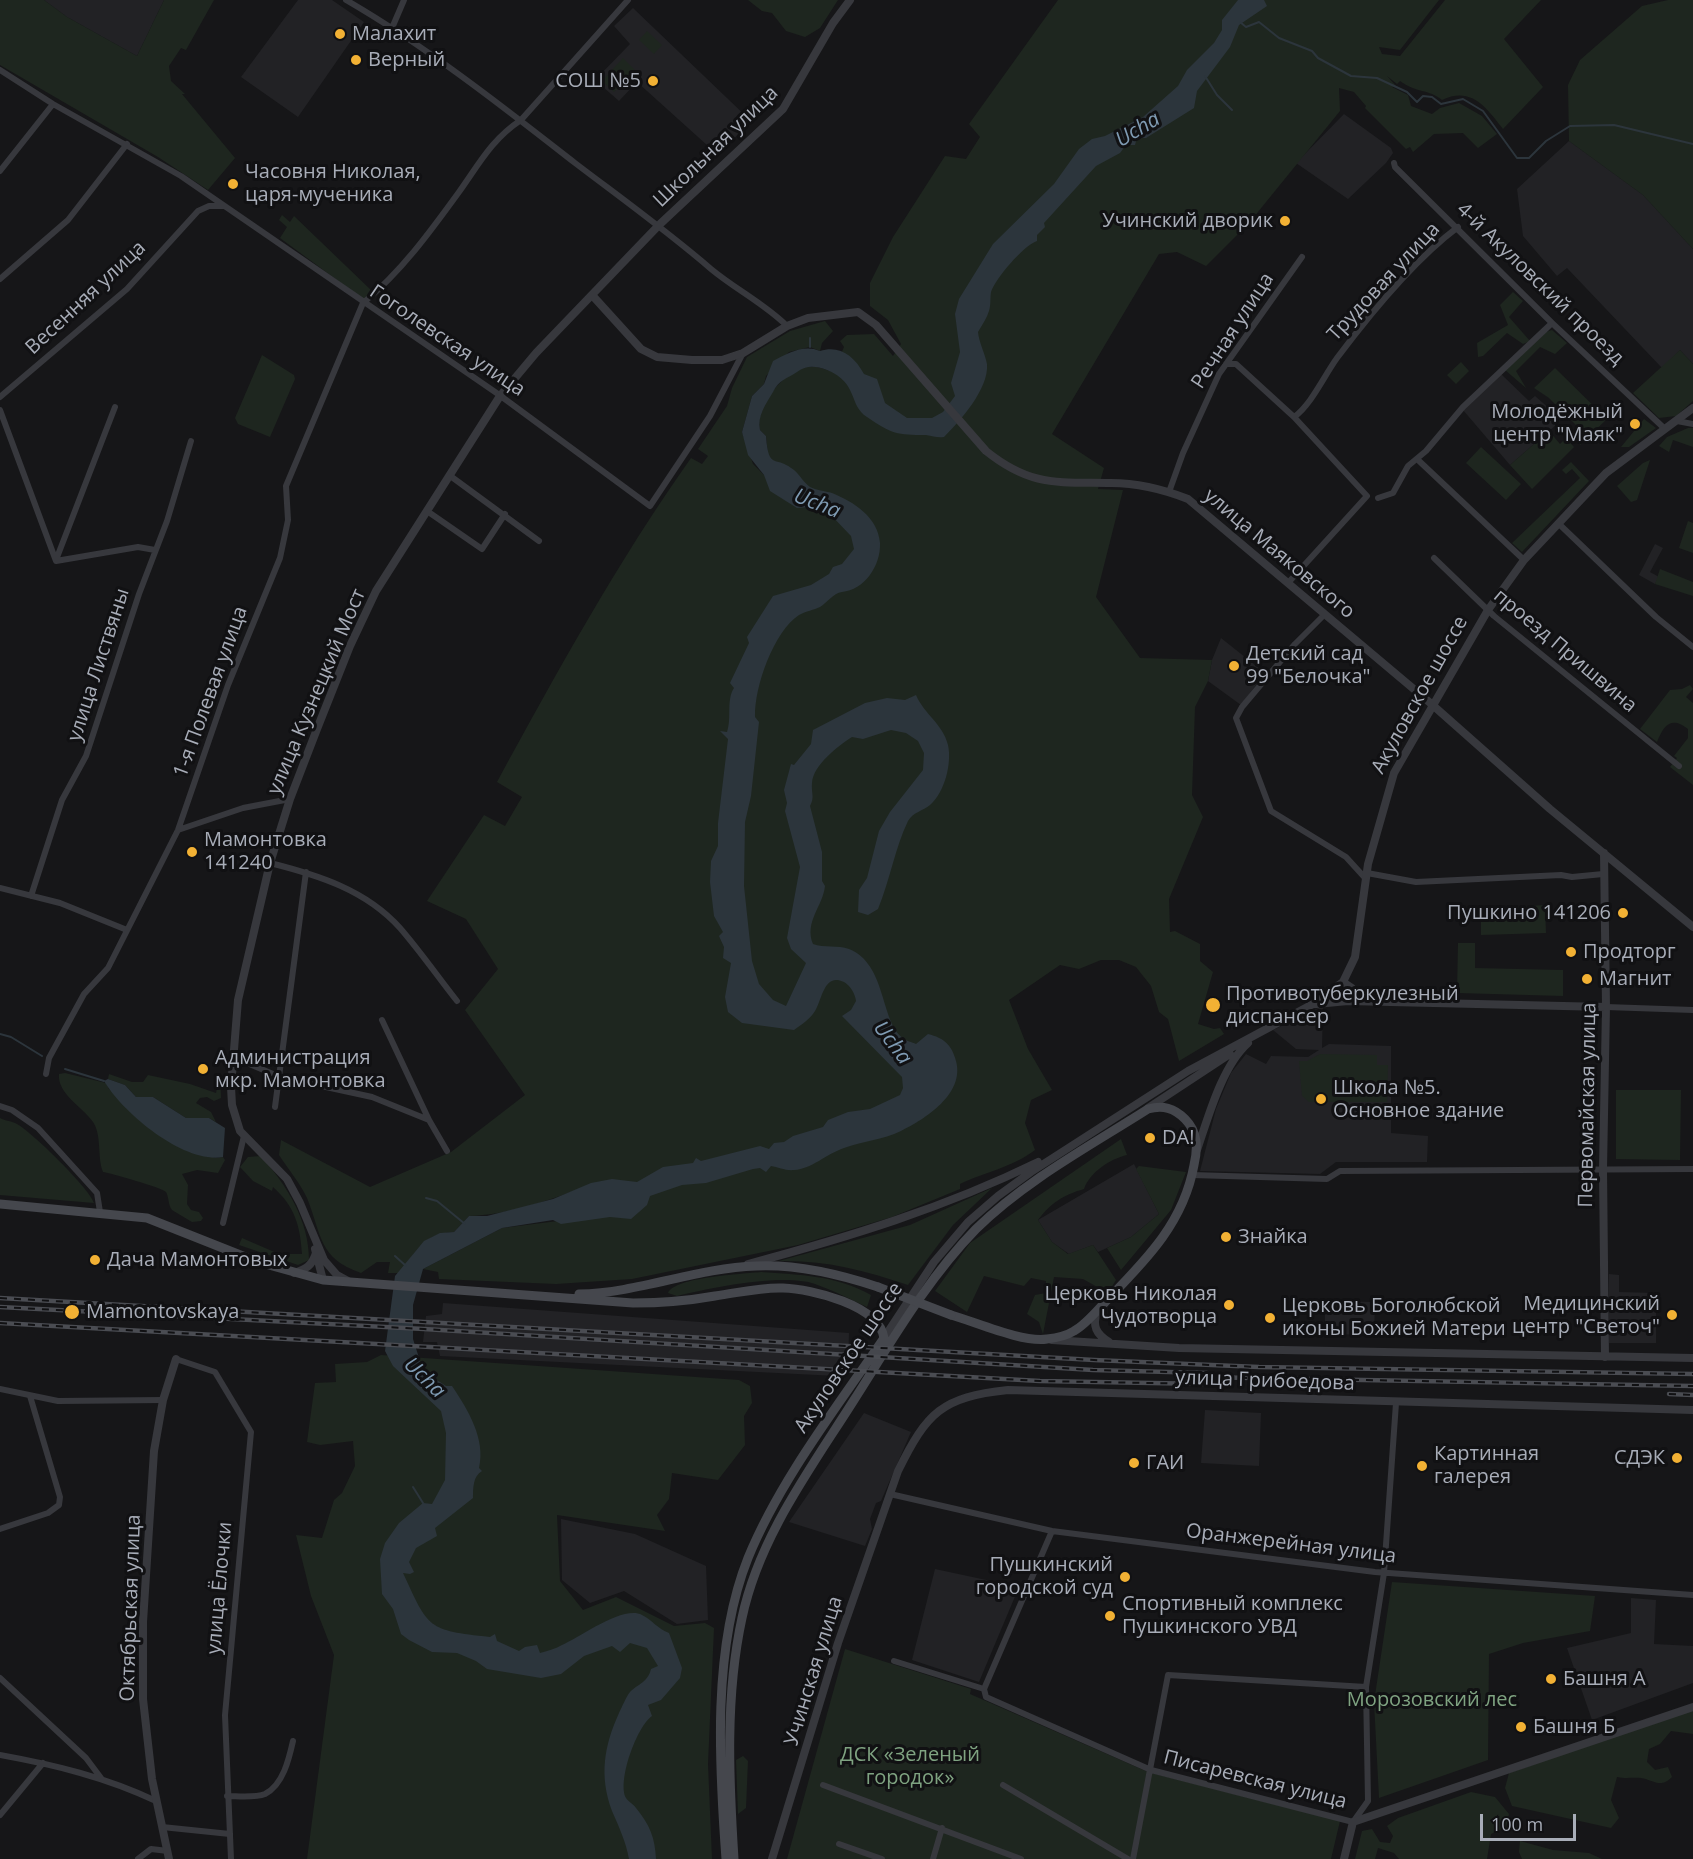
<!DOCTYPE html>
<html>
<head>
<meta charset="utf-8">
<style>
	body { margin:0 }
	#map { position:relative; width:1693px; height:1859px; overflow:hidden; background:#161618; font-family:"Open Sans",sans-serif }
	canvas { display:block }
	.scale { position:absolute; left:1480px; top:1814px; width:96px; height:27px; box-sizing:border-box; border:3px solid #a8adb8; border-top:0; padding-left:8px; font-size:18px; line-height:21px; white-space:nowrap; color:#a8adb8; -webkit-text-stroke:4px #111113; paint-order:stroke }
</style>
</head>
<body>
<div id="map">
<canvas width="1693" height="1859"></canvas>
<div class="scale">100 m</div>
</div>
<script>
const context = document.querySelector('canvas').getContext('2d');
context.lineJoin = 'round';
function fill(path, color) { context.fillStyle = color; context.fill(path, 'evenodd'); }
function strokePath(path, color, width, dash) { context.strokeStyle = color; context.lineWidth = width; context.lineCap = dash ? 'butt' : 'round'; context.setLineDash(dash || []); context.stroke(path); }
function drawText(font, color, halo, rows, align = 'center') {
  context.font = font + ' "Open Sans",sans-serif'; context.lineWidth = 6; context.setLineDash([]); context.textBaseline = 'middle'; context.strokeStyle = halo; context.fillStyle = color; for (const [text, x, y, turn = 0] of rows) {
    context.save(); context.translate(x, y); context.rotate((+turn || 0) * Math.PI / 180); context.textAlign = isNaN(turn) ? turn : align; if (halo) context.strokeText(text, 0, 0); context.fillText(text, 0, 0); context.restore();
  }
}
fill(new Path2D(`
	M44,0h120l-27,56 -70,-39z
	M298,0h34l32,22 -66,95 -57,-40z
	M633,8l118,113 -33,34 -81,-73 -18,19 -24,-21 35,-36 -16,-18z
	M1344,114l47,34 2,5 -7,10 -38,36 -52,-36z
	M1569,141l74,54 50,54v115l-13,-14 -18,18 -95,-100 -10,8 -34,-40 -6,-47z
	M1501,374l28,27 6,-5 23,20 -5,5 3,4 -46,40 -47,-55z
	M1655,544l8,4 -13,24 9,5 -4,7 -16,-9z
	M1221,638l44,35 -24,32 -33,-24 4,-21z
	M1323,1006l-1,42 7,-4 62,2v87l37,3 -1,26h-91l-16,12 -120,-3 16,-62 15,-36 15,-19 20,10 5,-8 37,1 11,-7 -23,-1 -23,-19z
	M1134,1164l25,50 -28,23 -33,15 -5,-7 -24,9 -17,-12 -14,-22z
	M1609,1274l10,1v17l37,1v50h-47z
	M1325,1301l50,1 -1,33 -49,-1z
	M443,1303l406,30 -1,34 -12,-1 1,10 -397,-20 -3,-14h-14l3,-26 16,-2z
	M1205,1410l56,3 -2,53 -58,-3z
	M864,1413l47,19 -30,69 -5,2 -6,16 2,10 -7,17 -76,-24z
	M561,1519l74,15 71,32 2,54 -31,4 -53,-33 -34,12 -28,-23z
	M935,1569l84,18 -40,95 -67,-22z
	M1631,1598l25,2 -2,44 39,2v37l-101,37 -25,-72 64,-15z`), '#222225');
fill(new Path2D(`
	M0,0h44l23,17 70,39 27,-56h50l-28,50 -5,-2 -12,18 2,15 14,13h-3l53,64 -27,32 -50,-33 -158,-92z
	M748,0h90l-18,28 -15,9 -19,-6 -14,-18 -10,-2z
	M1058,0h381l-39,50 -21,-3 3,7 18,2 45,-56h96l-37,39 39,48 -40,42c-17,-22 -32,-43 -61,-29 -13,-11 -26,-7 -42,-19l-3,3 -10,-8 9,10 -4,1 16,8 3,11 21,8 8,-6 19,-5 23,13 15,18 -19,14 -15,-15 -29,1 -21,18 -3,-5 -4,2 -41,-41 1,-2 -12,-14 -15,-4 1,23 -91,112 -43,43 -29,-14 -18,2 -107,180 52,34 -6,21 25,1 -27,107 44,61 72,2 -4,21 -13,26 -3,88 11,22 -34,82 1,33 5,-1 25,13v17l13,11 -15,52 16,5 6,-1 4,6 -45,27 -11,-42 -9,-7 -8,-26 -15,-19 -17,-7h-18l-22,9 -19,-4 -51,35 19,49 24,41 -21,10 -6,23 10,27c-22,17 -50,22 -75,34v5l-68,28 -94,28 -166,34 -76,5 -117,-5 -1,-7 -15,-3 79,-41 56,-7 21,-32c-34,13 -73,26 -110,27l-15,16c-30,1 -37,19 -55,41h-11l2,-11h-13l-16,11c-43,-15 -39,-38 -54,-75 -7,-15 -19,-29 -28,-43l2,-15 89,47 81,-35 74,-57 -60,-85 33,-41 -32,-50 -39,-18 57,-86 21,11 17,-29 -25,-15c60,-110 121,-221 194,-324l11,6 6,-8 -10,-7 29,-43 5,-18 15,-31 43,-26 35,-10 8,10 -11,12 -2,8 -10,-4 -21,5 -23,24 -2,8 -12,12 -10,36 11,32 11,11 10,-13 -6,-6 -2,-20 -6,-6c-6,-23 24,-59 46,-63 9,-2 18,2 27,5l11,-25 -4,-6 7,-6 27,-1 19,22 8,-12 -13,-24 -18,-14v-23l23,-46 52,-81 21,3 14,-22 -11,-13z
	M1668,0h25v249l-50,-54 -74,-54 -1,-56 12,-25 62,-54z
	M647,31l15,14 -8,9 -15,-14z
	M623,58l12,12 -21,22 -12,-11z
	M282,215l8,7 4,-6 78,75 -8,9 -84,-62 7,-11 -8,-7z
	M1513,292l10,9 -14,16 21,24 -7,3 -16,-11 -24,23 -5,1 -1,-14 31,-18 -8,-20z
	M1552,330l15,13 -12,11 -15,-7 -24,24 10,17 -21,-18 41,-38z
	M1680,350l13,14v37l-17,15 -17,2 -26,-25z
	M262,355l32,20 1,4 -25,58 -32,-13 -3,-6z
	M1461,362l8,9 -13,13 -9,-9z
	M1555,368l52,51 -27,26v-8l9,-8 -5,4 -35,-35 -15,-10z
	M1644,419l12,9 -27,19h-8z
	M1688,428h5v19l-20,-7 -4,12 -10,-6 8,-9z
	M1549,431l11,13 6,-6 8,9 -42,42 -22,-24z
	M1481,447l40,37 -15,16 -40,-37z
	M1650,460l-13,40 -6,2 -14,-16 26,-23z
	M1571,462l18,19 -67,71 -10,-9 68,-65 -8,-9 -6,5 -4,-4z
	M1688,521l5,2v30l-14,-5z
	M1660,569l33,13v14l-38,-12z
	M1690,685l3,4 -7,8 7,6v82l-23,-18 7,-9 -3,-2 14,-18v-9c-17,-13 -24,-4 -31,13l-17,-13 30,-39 12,-1z
	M1545,905l1,28 -65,2v-26z
	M1458,943h17v25l88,2v26l-106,-3z
	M1320,1054l57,1v10h11l-1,37h-78l-7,-6 -3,-35h8z
	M65,1073l41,10 3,6 106,69 8,-1 2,3 -7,13 -21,-3 -15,4 6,11 -1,19 4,6 8,2 4,6 -2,3 -9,1 -20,-12c-4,-5 -3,-13 -6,-18 -3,-4 -56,-19 -63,-20 -6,-15 -1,-37 -10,-50 -10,-15 -36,-28 -34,-48z
	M220,1073l1,25 -7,3 -7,-4 -7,1 -4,5 15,9 5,10 -7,-4h-23l-33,-21h-17l-11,-12 -17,-6 1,-5 23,8h11l5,-7 42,9 26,9z
	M1616,1090h65l-1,70 -64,-1z
	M0,1118c5,3 12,3 17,6 15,8 74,66 77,79l-94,-8z
	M1121,1139l6,16c-17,4 -37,17 -43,34 -21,6 -33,14 -46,31l14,22 16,12 25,-9 23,35 -8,13 -25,-14 -29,-2 -11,57 -4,-12 -12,-8 8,-19 11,-2v-12l-15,-3 -7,8 -40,-10 -17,36 -32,-21 35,-48z
	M261,1156c26,30 48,64 48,104l-11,5 -59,-20 3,-7 37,16h23c-2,-29 -7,-47 -29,-67l-1,4 -19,-10 -13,-14 8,-10z
	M1139,1166l47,6 -15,38 -50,60 -14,-22 24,-11 28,-23 -23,-45z
	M992,1188l-39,37 -45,60c-44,-15 -83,-25 -129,-24l131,-36z
	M761,1272c39,3 75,3 110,23l-4,12c-17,-8 -35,-17 -52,-23 -34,-11 -104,4 -138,12l-9,-3c7,-16 74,-19 93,-21z
	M381,1355l358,25 11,6 2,17 -8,13 1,29 -27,35 -46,-7 -3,26 -12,16 8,16 -108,-16 3,66 23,29 33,-13 58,29 31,-3 9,5 -6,136 4,95h-405l27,-204 -23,-59 -15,-61 26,3 12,-38 8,-7 13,-27 -2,-25 -33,4 -13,-3 8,-59 21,-1 -1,-18 32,-2z
	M1392,1582l203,14 -5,35 -67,12 -34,11 -1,106 -109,38 -5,-96z
	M845,1649l126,40 -1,5 178,78 192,49 -9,38h-544z
	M1693,1709v25l-22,-3 -11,13 -11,5 -2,13 8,8 13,-3 4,10c-12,12 -18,3 -31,1 -9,-1 -14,1 -24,-1l-6,23 8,18 -8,10 -99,-22 -7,-18 4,-15z
	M743,1756l5,5 -2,47 -8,6 -2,-54z
	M1471,1792l24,5 14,17 -3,13 -15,7 -4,25h-88l-5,-6 -16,-5 -3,11h-20l7,-28 10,-2 8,13 10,1 3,-7 -6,-10 11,-8z
	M1520,1841l33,9 36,3 13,6h-80l-3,-7z`), '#1e261f');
fill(new Path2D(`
	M1238,0h26l3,6 -28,19 -9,22 -33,44 -3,17 -48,30h-9l-2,7h-9l-6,8 -24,13 -52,57 1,4 -8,8v6c-14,5 -41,37 -46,51 -1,6 0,13 -2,19 -2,7 -7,14 -11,21 1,11 7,21 9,32 2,25 -27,57 -43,73 -7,1 -11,-1 -18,-2 -29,0 -34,-1 -59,-18 -19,-12 -8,-34 -40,-47 -12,-4 -20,-5 -30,2 -11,7 -18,8 -24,20 -7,12 -16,24 -13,38l6,6c3,36 9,18 28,34 6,5 10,13 16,17 6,3 15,4 22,6 22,9 46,24 48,50 1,23 -16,47 -38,49 -9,1 -15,11 -22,15 -6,3 -14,4 -21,8 -25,16 -45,72 -44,102l4,5 -8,74 -6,26 -1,64 8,75 7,23 14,16 13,6 20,-43 -15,-14 -4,-11 13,-71 -15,-56 2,-8 -3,-13 7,-26 3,1 17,-21 2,-14 52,-27 22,-5 18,2 11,-5c8,19 27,29 32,50 4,18 -3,47 -18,60 -7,6 -17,7 -22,16 -13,27 -18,59 -30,88l-10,6 -10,-3 1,-22 8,-12 12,-47 11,-19 33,-42 1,-17 -6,-12 -12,-8 -15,-3 -28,9 -11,-2c-14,9 -39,28 -40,46 -1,10 3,14 -2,23l12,46v29l3,5c-2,20 -21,36 -12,58 11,4 25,1 36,5 38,15 31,73 54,89 3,3 9,4 13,6l12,-10c16,4 24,11 28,27 9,33 -31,58 -55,70 -18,9 -39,10 -57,17 -18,6 -32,21 -50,22 -8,1 -16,-3 -23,-4l-5,6 -6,-4 -7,1 -47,14 -24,2 -32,11 -3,9 -16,14 -21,-2 -49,7 -8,-4 -51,8 -79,41 -10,36v34l8,25 10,12 15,10h6c16,24 34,53 27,82l3,3c-9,5 -9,17 -9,27l-38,30 2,8 -21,12 -7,14 5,10 -4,2 -7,-1c26,56 24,57 87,64l5,-3 2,7 22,10 6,-4 12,-2 3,8c7,-2 15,-4 22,-8 19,-8 61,-40 80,-30 10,5 16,14 27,18l13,35 -2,10 -19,22 -13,5 4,11c-15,10 -35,65 -26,82 2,3 8,7 10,10 14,17 19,30 20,51h-27c-3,-17 -10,-32 -17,-48 -13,-35 -8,-65 7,-98 3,-6 7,-16 11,-21 8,-8 18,-10 21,-23l7,-3 -11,-18 -17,-5 -10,9 -8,-6 -28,10 -23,18 -20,4 -54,-9 -11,-8 -19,-8 -25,-1 -23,-12 -8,-6 -8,-25 -11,-15 -2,-35 5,-16 14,-20 24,-20 9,1 13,-24 1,-47 -5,-22 -48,-45 -8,-15 10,-75 29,-35 16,-8 14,-1 15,-16h18l66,-17 38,-16 21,-4 25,3 26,-15 30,-4 3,-5 5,3 59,-15 9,3 5,-6 10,-1 9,-6 30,-9 5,-7 20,-8 22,-3 30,-14 3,-7 -1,-11 -60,-61 9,-6 5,-9c-1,-7 -5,-15 -12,-19 -20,-10 -22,18 -29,29 -5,8 -14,14 -21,19l-52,-7 -14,-11 -3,-15 6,-34 -8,-5 1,-11 -5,-11 4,-4 -9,-16 -4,-34 1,-21 7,-15v-23l10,-84 -8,-8 7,1c5,-14 -1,-32 7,-44l-4,-5 19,-40 -2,-6 26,-41 38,-11 18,-11 4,-7 9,-3 12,-15 -3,-13 -21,-22 -20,-7 -13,1 -27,-17 -6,-16 -16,-20 -6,-23 10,-36 12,-12 9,-23c15,-8 31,-17 47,-10 20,-6 34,5 44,23l13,5 8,24 22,15h25l11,-6 12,-16 -4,-13 9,-31 -5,-38 4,-15 34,-55 61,-60 25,-35 13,-10 13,-3 38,-19 35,-31 9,-16 27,-27 8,-13v-10z
	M108,1079l17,6 11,12h17l33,21h23l16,10 -2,29c-39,7 -100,-44 -119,-76z`), '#2c353c');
strokePath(new Path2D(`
	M1240,22l6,5 13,-5 20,16 33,13 6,7 33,18 26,2 30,14 10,10 6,-6 9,1 9,7 22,-5 20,12 34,47h12l17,-17 24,-15 44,-1 79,19
	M1205,76l12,19 15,15
	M810,338v9
	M0,1034l11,3 31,19
	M65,1069l39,12
	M426,1198l11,3 28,23
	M395,1256l11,10
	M413,1487l10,16`), '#2c353c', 2);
strokePath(new Path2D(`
	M346,0c81,47 156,106 229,163 46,35 92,68 136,106 24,20 54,35 76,57
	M392,28l12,-28
	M0,70l53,34 128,72 317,218 152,112 60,-90 33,-63
	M1394,163l1,4 157,156 113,106
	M0,171l53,-67
	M0,279l68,-59 59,-76
	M1227,364h9l58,53 73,79 -79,87
	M0,397l127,-108 71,-78 11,-5h13
	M0,410l56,151 82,-14 17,3
	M1294,417c17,-12 30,-41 43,-59 33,-44 77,-98 121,-131
	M1677,421l16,3
	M1417,459l107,101
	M449,475l90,66
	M1169,492l14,-39 36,-79 83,-117
	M1378,498l15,-5 15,-27 18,-15 37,-44 89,-84
	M427,511l55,38 23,-35
	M1558,523l98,94 37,30
	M1434,558l60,58 185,150
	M56,560l59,-153
	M1325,614l-30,30 -53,63 -6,11 35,93 75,46 20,22
	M178,830l65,-22 47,-9
	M270,863c48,12 96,27 130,65 20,23 38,49 57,73
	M1367,873l49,9 145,-7 11,2 31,-3
	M0,888l60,15 67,27
	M31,896l31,-96 24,-44 53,-162 28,-73 24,-80
	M1606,1007l87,3
	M382,1020l47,100 18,31
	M233,1057l47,20 92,20 57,23
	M46,1074l3,-16 35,-64 24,-26 70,-138 50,-145 52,-127 8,-38 -2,-34 77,-183c38,-31 67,-71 96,-111 20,-28 33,-53 62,-72l107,-120
	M0,1106l12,4 26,18 59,65 3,19
	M275,1107l31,-235
	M1192,1175l135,4 13,-8 353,-2
	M223,1223l21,-87
	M176,1359l39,13 36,60 -26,283 6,144
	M0,1389l58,12 105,-1
	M890,1494l162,37 323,41 318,23
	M0,1529l48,-16 11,-8 1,-8 -30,-101
	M1052,1531l-68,158 2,8 165,73 202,52 15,-21 -2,-114 18,-114 12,-170
	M894,1661l90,28
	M0,1678l86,80 15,20
	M0,1755c55,10 105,22 156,46
	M823,1785l198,74
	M1003,1785l125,74
	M227,1796c11,0 28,2 38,-2 18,-9 24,-35 28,-53
	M0,1815l43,-52
	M162,1827l68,7
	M839,1844l43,15
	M138,1859l13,-10 17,2
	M933,1859l9,-31
	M1133,1859l35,-184 198,12`), '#37383d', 6);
strokePath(new Path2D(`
	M592,295l49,54 16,8 35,3h30l21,-7 44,-27 21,-8 50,-6 18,13 110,126c45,36 71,31 125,32 26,0 54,7 77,16l240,202 122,108 143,118
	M1604,853l2,154 -3,162 2,188
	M1343,982l9,6v8l-4,5
	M1316,1004l32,-3 258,6
	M1148,1108l82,-54
	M1197,1150c11,-32 25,-84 51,-107
	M315,1249l8,31
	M748,1264c101,-27 196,-56 290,-102
	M294,1273c12,-4 18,-7 22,-20
	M348,1281l-11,-6 -13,-15 -24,-57 -13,-24 -47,-48 -8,-26 -1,-18 7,-87 32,-137 20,-64 27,-70 33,-83 26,-55 124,-195 36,-43 123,-128 124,-116 50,-86 17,-23
	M1097,1311c-5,15 -1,23 12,31
	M884,1338l50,-76 34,-40 30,-26 33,-24 157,-101 125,-67 30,-22 12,-25 13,-93 26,-91 94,-163 36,-50 82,-87 87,-65
	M1052,1340l127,8 514,10
	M169,1859l-17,-80 -9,-80v-77l11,-171 9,-51 13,-41
	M772,1859l66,-216 60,-172c29,-59 44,-74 110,-81l685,20
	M1344,1859l9,-37 340,-115`), '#37383d', 8);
strokePath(new Path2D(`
	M0,1204l147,14 111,44 65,18 310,23c27,0 54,-2 82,-7 23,-3 45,-9 68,-8 29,1 96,17 101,50 -47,69 -104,142 -136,220 -36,90 -29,206 -22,301
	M579,1294c60,-1 117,-26 177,-28 42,-2 83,8 122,21
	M734,1859c-5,-79 -9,-163 8,-241 17,-81 69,-150 112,-218 37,-58 74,-122 122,-171 50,-49 114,-83 172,-120 15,-4 26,-1 37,10 13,13 13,29 9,46 -10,56 -46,93 -84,132 -11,11 -23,27 -36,34 -8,5 -18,7 -27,8 -24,4 -71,-17 -96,-24`), '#45474d', 9);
const rail = new Path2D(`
	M0,1298l1094,62 165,7 434,7
	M0,1307l424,22 669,41 114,3
	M0,1323l1040,58 167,3
	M1198,1377l495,9
	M1669,1394l24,1`);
strokePath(rail, '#4a4c52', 4.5);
strokePath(rail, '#111113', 2, [7]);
strokePath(new Path2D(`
	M878,1287l73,28`), '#45474d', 9);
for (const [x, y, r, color] of [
	[340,34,6,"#f2b134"],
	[356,60,6,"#f2b134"],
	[653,81,6,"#f2b134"],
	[233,184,6,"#f2b134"],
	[1285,221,6,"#f2b134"],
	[1635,424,6,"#f2b134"],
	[1234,666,6,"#f2b134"],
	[192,852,6,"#f2b134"],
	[1623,913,6,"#f2b134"],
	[1571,952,6,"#f2b134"],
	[1587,979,6,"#f2b134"],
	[1213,1005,8,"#f2b134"],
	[203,1069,6,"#f2b134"],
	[1321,1099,6,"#f2b134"],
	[1150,1138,6,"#f2b134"],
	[1226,1237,6,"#f2b134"],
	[95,1260,6,"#f2b134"],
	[1229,1305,6,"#f2b134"],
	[72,1312,8,"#f2b134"],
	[1672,1315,6,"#f2b134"],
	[1270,1318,6,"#f2b134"],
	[1677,1458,6,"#f2b134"],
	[1134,1463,6,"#f2b134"],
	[1422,1466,6,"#f2b134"],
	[1125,1577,6,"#f2b134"],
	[1110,1616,6,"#f2b134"],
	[1551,1679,6,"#f2b134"],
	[1521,1727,6,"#f2b134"]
]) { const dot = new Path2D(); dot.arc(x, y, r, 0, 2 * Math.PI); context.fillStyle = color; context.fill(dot); strokePath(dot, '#111113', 2); }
drawText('20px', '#a8adb8', '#111113', [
	["Малахит",352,34],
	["Верный",368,60],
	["СОШ №5",641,81,"right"],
	["Часовня Николая,",245,172],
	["царя-мученика",245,195],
	["Учинский дворик",1273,221,"right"],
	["Молодёжный",1623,412,"right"],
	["центр \"Маяк\"",1623,435,"right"],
	["Детский сад",1246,654],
	["99 \"Белочка\"",1246,677],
	["Мамонтовка",204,840],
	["141240",204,863],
	["Пушкино 141206",1611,913,"right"],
	["Продторг",1583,952],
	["Магнит",1599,979],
	["Противотуберкулезный",1226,994],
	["диспансер",1226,1017],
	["Администрация",215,1058],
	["мкр. Мамонтовка",215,1081],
	["Школа №5.",1333,1088],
	["Основное здание",1333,1111],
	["DA!",1162,1138],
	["Знайка",1238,1237],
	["Дача Мамонтовых",107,1260],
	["Церковь Николая",1217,1294,"right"],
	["Чудотворца",1217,1317,"right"],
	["Медицинский",1660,1304,"right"],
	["центр \"Светоч\"",1660,1327,"right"],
	["Церковь Боголюбской",1282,1306],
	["иконы Божией Матери",1282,1329],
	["Mamontovskaya",86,1312],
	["Картинная",1434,1454],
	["галерея",1434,1477],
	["СДЭК",1665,1458,"right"],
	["ГАИ",1146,1463],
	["Пушкинский",1113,1565,"right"],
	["городской суд",1113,1588,"right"],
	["Спортивный комплекс",1122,1604],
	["Пушкинского УВД",1122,1627],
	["Башня А",1563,1679],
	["Башня Б",1533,1727]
], 'left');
drawText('20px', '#a8adb8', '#111113', [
	["Школьная улица",716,147,-44],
	["Трудовая улица",1384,282,-47],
	["4-й Акуловский проезд",1540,284,44],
	["Весенняя улица",86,298,-43],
	["Речная улица",1233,331,-57],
	["Гоголевская улица",447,341,34],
	["улица Маяковского",1279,554,40],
	["проезд Пришвина",1565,651,40],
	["улица Листвяны",99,665,-72],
	["1-я Полевая улица",211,692,-70],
	["улица Кузнецкий Мост",317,692,-67],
	["Акуловское шоссе",1420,695,-61],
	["Первомайская улица",1588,1105,-89],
	["Акуловское шоссе",849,1358,-56],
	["улица Грибоедова",1265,1381,2],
	["Оранжерейная улица",1291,1544,7],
	["улица Ёлочки",220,1588,-85],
	["Октябрьская улица",131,1608,-88],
	["Учинская улица",814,1671,-73],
	["Писаревская улица",1255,1780,14]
]);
drawText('20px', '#7fa381', '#111113', [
	["Морозовский лес",1432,1700],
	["ДСК «Зеленый",910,1755],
	["городок»",910,1778]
]);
drawText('italic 21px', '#7f9bb3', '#111113', [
	["Ucha",1138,130,-31],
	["Ucha",817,504,21],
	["Ucha",892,1043,53],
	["Ucha",424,1378,44]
]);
</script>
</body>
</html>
